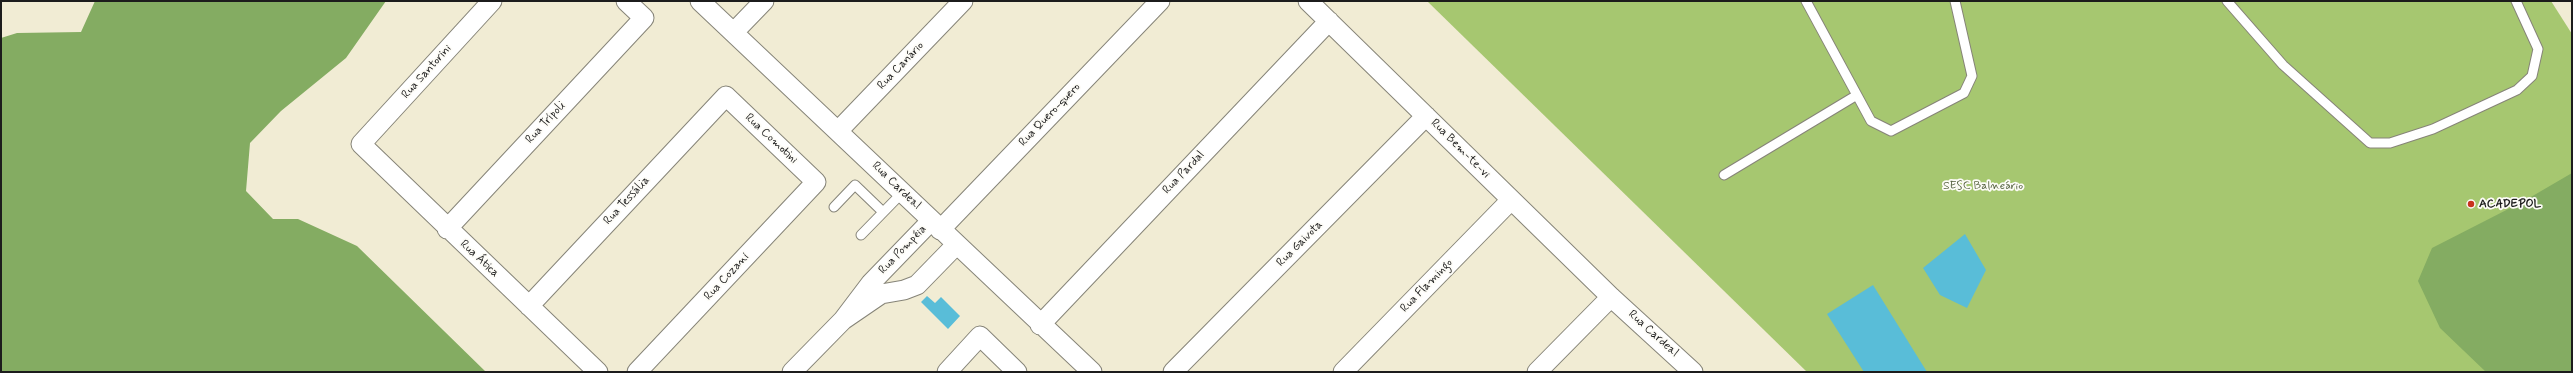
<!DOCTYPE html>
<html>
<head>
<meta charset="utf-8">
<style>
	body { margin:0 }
	#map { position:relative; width:2573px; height:373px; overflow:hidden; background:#f1ecd4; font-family:Mynerve,sans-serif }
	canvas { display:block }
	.frame { position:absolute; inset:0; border:2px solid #1c1c1c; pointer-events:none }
</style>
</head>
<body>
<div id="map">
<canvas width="2573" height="373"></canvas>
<div class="frame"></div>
</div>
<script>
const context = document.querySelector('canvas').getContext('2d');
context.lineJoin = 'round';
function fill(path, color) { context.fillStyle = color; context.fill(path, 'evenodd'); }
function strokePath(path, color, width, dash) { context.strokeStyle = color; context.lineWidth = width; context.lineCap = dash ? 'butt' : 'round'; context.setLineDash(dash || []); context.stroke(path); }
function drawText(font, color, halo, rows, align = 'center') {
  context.font = font + ' Mynerve,sans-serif'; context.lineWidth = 3.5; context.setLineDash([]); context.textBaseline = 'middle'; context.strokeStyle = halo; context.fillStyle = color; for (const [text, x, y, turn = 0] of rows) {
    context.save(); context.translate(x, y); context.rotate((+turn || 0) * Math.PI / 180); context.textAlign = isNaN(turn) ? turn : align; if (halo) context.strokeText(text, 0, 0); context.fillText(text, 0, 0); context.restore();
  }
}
fill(new Path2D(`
	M1427,1h1124l21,33v338h-765z`), '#a6c770');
fill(new Path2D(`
	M95,1h291l-40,57 -65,53 -31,32 -4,48 27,28h25l59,27 129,126h-485v-334l16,-5 64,-1z
	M2572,173v199h-86l-46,-44 -22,-47 14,-33 92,-47z`), '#84ac62');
fill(new Path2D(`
	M1965,234l21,36 -19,38 -27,-13 -17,-27z
	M1873,285l54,87h-63l-37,-58z
	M927,296l8,7 6,-6 19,19 -12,13 -27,-27z`), '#59bdd8');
const service = new Path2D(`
	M1806,1l65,120 20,10 73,-38 8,-17 -17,-75
	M2227,1l56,64 87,78h20l43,-14 84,-39 15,-14 6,-27 -22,-48
	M1724,175l133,-80
	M834,207l21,-22 28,27
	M861,235l41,-42`);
const minor = new Path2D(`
	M492,1l-131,143 237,228
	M700,1l392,371
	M1308,1l303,296 82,75
	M734,32l30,-31
	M839,130l124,-129
	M931,221l-60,62 -28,37 38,-26 23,-4 13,-5 39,-40
	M447,229l197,-211 -18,-17
	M940,230l220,-229
	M529,306l197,-210 90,86 -179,190
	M1040,325l289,-304
	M792,372l51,-52
	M947,372l33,-36 37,36
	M1173,372l253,-256
	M1343,372l168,-172
	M1537,372l74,-75`);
strokePath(service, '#868478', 11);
strokePath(minor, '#868478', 21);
strokePath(service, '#fff', 9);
strokePath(minor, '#fff', 19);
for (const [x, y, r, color] of [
	[2471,204,4,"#c8321e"]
]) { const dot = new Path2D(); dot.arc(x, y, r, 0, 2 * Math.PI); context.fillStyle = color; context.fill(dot); strokePath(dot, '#fdfcf7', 1.5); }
drawText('12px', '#1c1c1c', '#fdfcf7', [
	["Rua Canário",901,66,-46],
	["Rua Santorini",427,72,-48],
	["Rua Quero-quero",1050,115,-46],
	["Rua Trípoli",546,123,-47],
	["Rua Comotini",771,139,43],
	["Rua Bem-te-vi",1460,149,45],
	["Rua Pardal",1184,173,-46],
	["Rua Cardeal",896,186,44],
	["Rua Tessália",627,201,-47],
	["Rua Gaivota",1300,244,-45],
	["Rua Pompéia",903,250,-46],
	["Rua Ática",479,259,43],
	["Rua Cozani",727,277,-47],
	["Rua Flamingo",1427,286,-46],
	["Rua Cardeal",1653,334,42]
]);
drawText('12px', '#53603e', '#fdfcf7', [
	["SESC Balneário",1983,186]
]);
drawText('bold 12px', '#1c1c1c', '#fdfcf7', [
	["ACADEPOL",2479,204]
], 'left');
</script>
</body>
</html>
